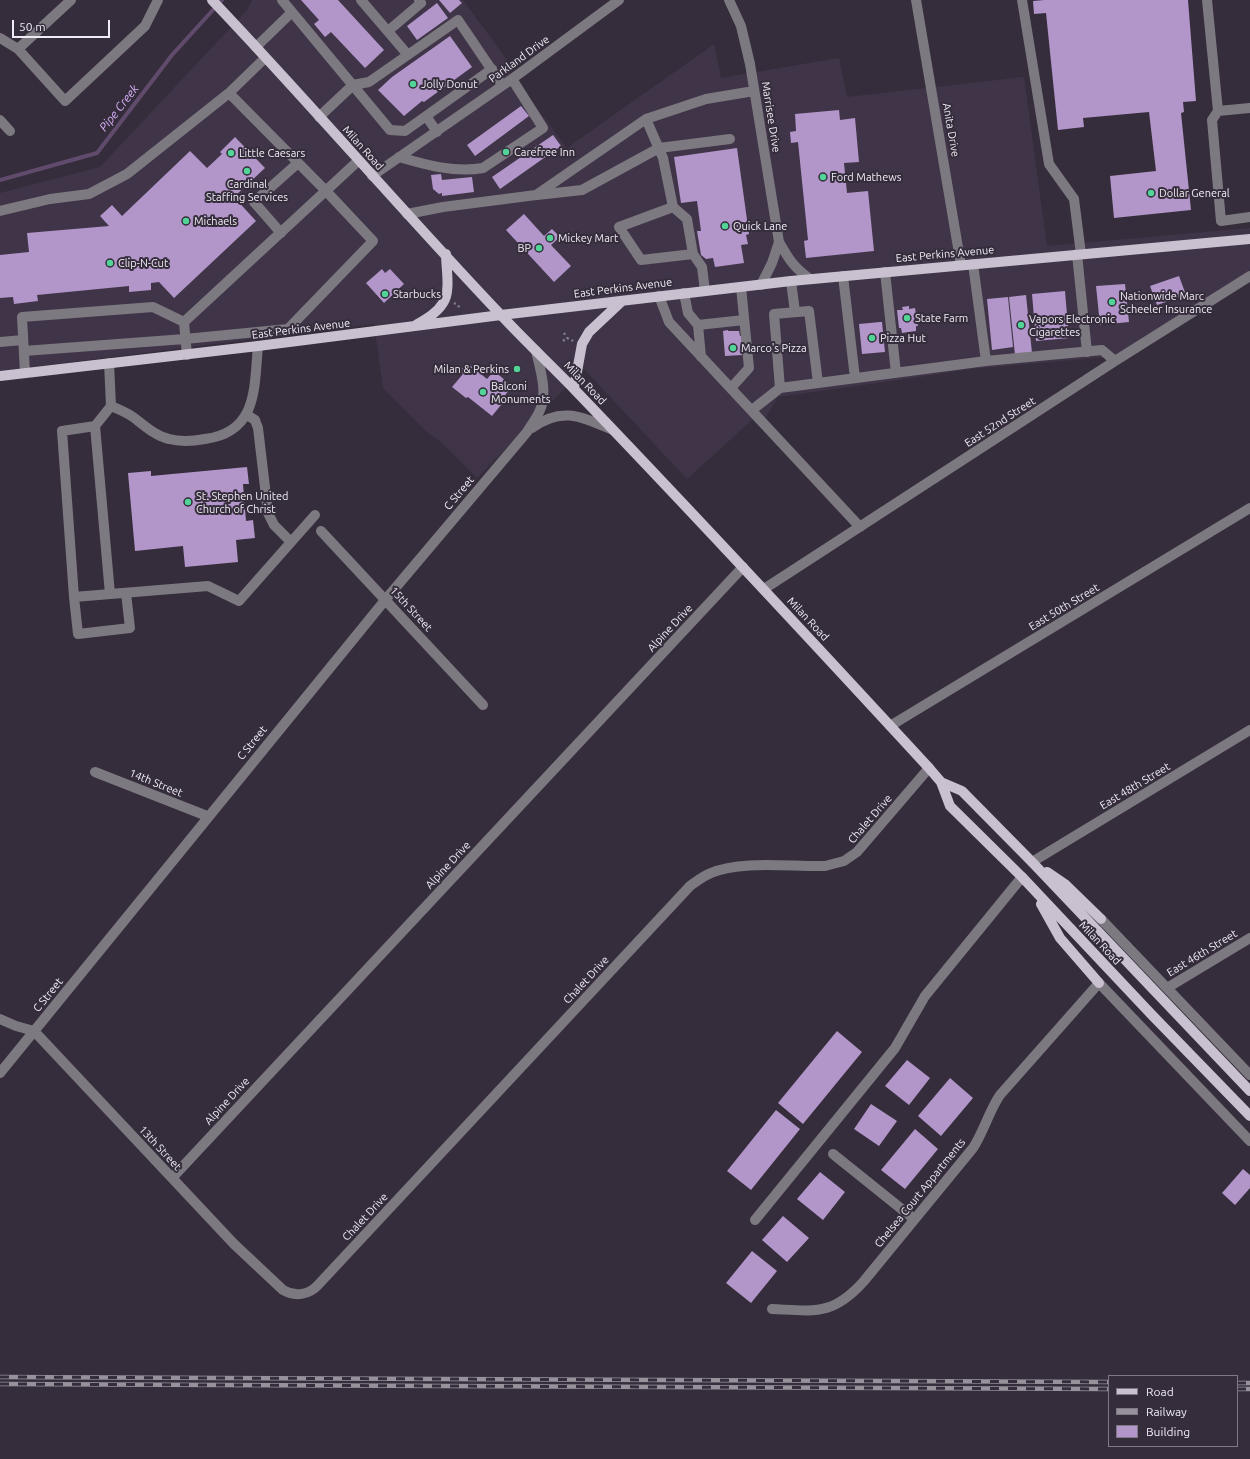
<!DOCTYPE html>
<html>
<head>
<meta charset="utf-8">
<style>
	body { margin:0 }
	#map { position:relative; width:1250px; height:1459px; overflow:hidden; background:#352d3b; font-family:Ubuntu,sans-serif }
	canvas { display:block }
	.legend { position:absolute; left:1108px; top:1375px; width:130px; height:72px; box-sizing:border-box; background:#352d3b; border:1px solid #807985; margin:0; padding:5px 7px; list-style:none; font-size:12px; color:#f0ebf4 }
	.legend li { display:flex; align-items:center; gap:8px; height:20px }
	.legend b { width:20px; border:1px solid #807985 }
	.scale { position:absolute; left:12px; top:20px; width:98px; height:18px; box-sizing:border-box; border:2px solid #f0ebf4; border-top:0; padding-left:5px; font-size:12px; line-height:14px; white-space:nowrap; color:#f0ebf4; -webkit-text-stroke:3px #352d3b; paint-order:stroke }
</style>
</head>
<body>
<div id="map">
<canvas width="1250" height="1459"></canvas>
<ul class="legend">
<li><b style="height:5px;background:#c9c1cf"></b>Road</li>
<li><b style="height:5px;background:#97919c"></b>Railway</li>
<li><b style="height:11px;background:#b295c9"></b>Building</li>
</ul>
<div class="scale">50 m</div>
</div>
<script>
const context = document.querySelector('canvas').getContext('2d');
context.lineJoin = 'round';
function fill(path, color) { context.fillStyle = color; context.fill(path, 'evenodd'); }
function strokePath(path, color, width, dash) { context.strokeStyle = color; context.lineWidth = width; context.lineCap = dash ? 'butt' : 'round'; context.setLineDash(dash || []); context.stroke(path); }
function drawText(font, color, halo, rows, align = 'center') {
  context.font = font + ' Ubuntu,sans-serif'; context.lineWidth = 4; context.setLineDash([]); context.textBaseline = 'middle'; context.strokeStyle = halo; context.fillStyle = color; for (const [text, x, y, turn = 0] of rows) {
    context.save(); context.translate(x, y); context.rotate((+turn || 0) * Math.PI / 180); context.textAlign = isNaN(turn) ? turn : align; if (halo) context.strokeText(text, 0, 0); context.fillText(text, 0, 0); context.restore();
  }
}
fill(new Path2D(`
	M252,0h211l50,68 -4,3 58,77 147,-104 7,34 118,-20 8,39 177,-20 23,169 203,-18v44l-132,84 -148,13 -57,9 -135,19 -17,29 -8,-7 -66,60 -103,-110 -107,109 -36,-36 -15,-11 -43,-43 -9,-64 -374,47v-178l100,-26 147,-157z`), '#403548');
strokePath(new Path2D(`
	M0,180l97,-27 75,-98 50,-55`), '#604b6c', 4);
fill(new Path2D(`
	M301,0h37l46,50 -19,18 -34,-36 -6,5 -11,-13 5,-4z
	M439,0h20l3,3 -12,10z
	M1044,0h144l8,101 -13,1 1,10 -3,1 10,97 -77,8 -4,-42 46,-5 -7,-59 -66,6 1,9 -26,3 -12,-117 -12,1 -1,-13z
	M437,3l11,15 -31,22 -10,-14z
	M450,36l22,31 -48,35 -2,-1 -18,15 -26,-26 14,-13z
	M521,106l8,10 -54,40 -8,-11z
	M839,110l1,10 15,-2 4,44 -15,1 3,30 21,-2 6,60 -68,7 -2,-17 4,-1 -10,-98 -7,1 -1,-11 6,-1 -1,-17z
	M553,135l8,11 -61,43 -8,-12z
	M235,137l30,31 -31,29 22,24 -82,77 -15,-16 -8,1v7l-22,2v-6l-92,9 1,6 -24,3 -1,-7 -13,1v-43l29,-3 -2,-19 82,-7 -9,-10 12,-11 10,11 68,-65 17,17 15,-14 -2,-2z
	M737,148l12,86 -3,1 2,9 -7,1 3,18 -29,4 -2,-9 -7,1 -5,-4 -4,-24h4l-4,-30 -16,2 -7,-46z
	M441,174l1,6 30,-3 2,15 -32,4v-3l-3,1 -6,-5 -2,-14z
	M524,214l20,22 8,-7 8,8 -9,8 20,21 -17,16 -48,-52z
	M382,269l3,4 5,-4 14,15 -20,19 -18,-20z
	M1179,276l7,19 -29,10 -7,-19z
	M1125,284l4,38 -29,3 -4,-39z
	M1065,291l4,47 -33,3 -4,-47z
	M1026,295l6,58 -17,2 -6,-58z
	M1008,297l5,50 -21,3 -5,-51z
	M909,306v3l6,-1 3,18h-2v5l-14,2 -1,-5h-2l-2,-18h6l-1,-3z
	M880,322h2l3,30 -23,2 -3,-30z
	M728,330v1h11l1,5h2l1,6h-2l1,13 -17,1 -2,-25z
	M467,363l20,16 7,-8 18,15 -9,12 2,2 -13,16 -24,-19 -2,1 -14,-11 11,-13 -3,-3z
	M247,467l2,17h-6l3,37 7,-1 2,18 -19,2 2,22 -53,5 -2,-21 -48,5 -7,-78 23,-2v5z
	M837,1031l25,21 -59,72 -25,-21z
	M907,1060l23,18 -21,27 -24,-19z
	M950,1078l23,20 -32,38 -23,-20z
	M871,1104l26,17 -18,25 -25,-17z
	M776,1110l24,19 -49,61 -24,-19z
	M915,1129l23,20 -33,40 -24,-19z
	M1243,1169l7,6v13l-15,17 -13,-12z
	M820,1172l25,20 -22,28 -26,-21z
	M783,1216l26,22 -22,24 -25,-22z
	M752,1251l25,20 -26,32 -25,-20z`), '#b295c9');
strokePath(new Path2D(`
	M454,303l4,2 2,4
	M564,333l3,5
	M563,341l4,-3 6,3`), '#847d89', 2.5, [2, 3]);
strokePath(new Path2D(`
	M71,0l-53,49 47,52 80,-75 13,-26
	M282,0l108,130 15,1 87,-62
	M361,0l47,55
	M729,0l12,26 9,38 29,178c10,17 14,25 31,37
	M916,0l45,265
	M1022,0l27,164 25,35 7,55
	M1207,0l11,111 -6,9 9,101 29,-4
	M388,31l33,-28 -2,-3
	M0,38l18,11
	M256,47l36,-35
	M1218,111l32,-3
	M426,116l11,16
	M319,117l34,-32 16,-3 89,-62 44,65
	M646,119l17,39 10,49 14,12 6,35 9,13 3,24
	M0,120l10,11
	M399,157c27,8 56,16 84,11l60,-40 -31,-49
	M372,176l140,-97 107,-79
	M537,195l45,-5 77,-42 71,-9
	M673,207l-54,20 22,33 52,-6
	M0,211l50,-12 39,-5 38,-20 102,-81
	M407,214l36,-7 93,-12 110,-76 60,-20 48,-8
	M281,233l-27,-31 44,-39
	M1077,254l10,98
	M973,264l13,97 116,-11 13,11
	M885,272l11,101
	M843,276l12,102
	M791,281l4,31
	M761,285l11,-22 7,-21
	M684,293l4,20 10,12 3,32
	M659,296l10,26 191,205
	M698,325l46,-5
	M0,342l23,-2
	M258,346c-4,42 0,86 -53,93 -11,2 -25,3 -36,0 -14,-3 -25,-14 -36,-22 -7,-5 -15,-8 -22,-11l-16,20 -33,5 12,166 134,-11 31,15 76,-86
	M24,351l161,-12 103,-10 85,-88 -47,-50 -97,-98 36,-35
	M187,355l-3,-33 174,-161
	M109,363l2,43
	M25,373l-3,-56 131,-10 31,15
	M731,388l18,-20 -8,-81
	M780,388l-6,-74 35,-3 9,72
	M752,410l28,-22 206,-27
	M247,415l8,5 3,8 10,85 6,12 17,17
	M95,426l15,168
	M532,428c30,-22 50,-11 81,2
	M321,531l162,174
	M764,589l351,-228 135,-85
	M74,597l4,37 52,-6 -4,-35
	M890,726l360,-218
	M95,772l112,44
	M1032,862l218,-132
	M1101,919l149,156
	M1167,988l83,-50
	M0,1019l16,7 18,5 200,213 49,46c12,7 26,5 35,-5l372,-399c7,-5 13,-10 21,-13 30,-13 80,-6 114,-7l19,-5 13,-9 72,-84
	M0,1073l386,-474 141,-167c4,-7 10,-14 13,-22 8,-18 0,-41 -4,-59
	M833,1154l81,65
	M172,1178l571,-611
	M755,1220l140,-172 30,-52 97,-119
	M772,1309c43,2 61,7 92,-28l109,-133c11,-17 16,-37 27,-53l99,-112 151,158`), '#7d7980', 10);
strokePath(new Path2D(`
	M212,0c98,103 191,212 289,315 24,26 50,50 74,75 120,125 237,251 354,378l12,14 9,24 72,71 129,137 99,102
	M416,325c10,-6 21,-12 27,-22 8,-11 3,-35 3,-49
	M0,376l258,-30 243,-31 290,-34 459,-42
	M574,388l8,-44 7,-12 33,-31
	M941,782l21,9 70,71 218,229
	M1047,872l19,13 35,34
	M1041,904l19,34 39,45`), '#c9c1cf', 10);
const rail = new Path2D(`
	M0,1377l1109,5
	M1237,1383h13
	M0,1384l1109,5
	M1237,1389h13`);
strokePath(rail, '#97919c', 4.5);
strokePath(rail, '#352d3b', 3, [9]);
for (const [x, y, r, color] of [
	[413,84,4,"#52d397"],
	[506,152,4,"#52d397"],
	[231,153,4,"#52d397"],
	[247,171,4,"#52d397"],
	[823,177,4,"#52d397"],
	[1151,193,4,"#52d397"],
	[186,221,4,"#52d397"],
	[725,226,4,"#52d397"],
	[550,238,4,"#52d397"],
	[539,248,4,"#52d397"],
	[110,263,4,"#52d397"],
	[385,294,4,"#52d397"],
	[1112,302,4,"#52d397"],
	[907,318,4,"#52d397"],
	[1021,325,4,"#52d397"],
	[872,338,4,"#52d397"],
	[733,348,4,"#52d397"],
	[517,369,4,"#52d397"],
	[483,392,4,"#52d397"],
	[188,502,4,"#52d397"]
]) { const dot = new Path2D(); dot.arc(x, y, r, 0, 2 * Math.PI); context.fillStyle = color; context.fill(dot); strokePath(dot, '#352d3b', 1.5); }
drawText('11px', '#f0ebf4', '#352d3b', [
	["Parkland Drive",519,59,-36],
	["Marrisee Drive",771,117,81],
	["Anita Drive",951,130,80],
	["Milan Road",363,148,48],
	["East Perkins Avenue",945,254,-5],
	["East Perkins Avenue",623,288,-7],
	["East Perkins Avenue",301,329,-7],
	["Milan Road",585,383,46],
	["East 52nd Street",1000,422,-33],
	["C Street",459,493,-50],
	["East 50th Street",1064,607,-31],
	["15th Street",411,609,47],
	["Milan Road",808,619,47],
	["Alpine Drive",670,628,-47],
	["C Street",252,743,-51],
	["14th Street",156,783,22],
	["East 48th Street",1135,786,-31],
	["Chalet Drive",870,819,-49],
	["Alpine Drive",448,865,-47],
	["Milan Road",1100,943,47],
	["East 46th Street",1202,953,-31],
	["Chalet Drive",586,980,-47],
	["C Street",48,995,-51],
	["Alpine Drive",227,1101,-47],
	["13th Street",160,1148,47],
	["Chelsea Court Appartments",920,1193,-51],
	["Chalet Drive",365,1217,-47]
]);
drawText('11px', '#f0ebf4', '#352d3b', [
	["Jolly Donut",421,84],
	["Carefree Inn",514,152],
	["Little Caesars",239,153],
	["Ford Mathews",831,177],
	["Cardinal",247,184,"center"],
	["Staffing Services",247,197,"center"],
	["Dollar General",1159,193],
	["Michaels",194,221],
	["Quick Lane",733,226],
	["Mickey Mart",558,238],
	["BP",531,248,"right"],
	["Clip-N-Cut",118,263],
	["Starbucks",393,294],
	["Nationwide Marc",1120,296],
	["Scheeler Insurance",1120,309],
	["State Farm",915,318],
	["Vapors Electronic",1029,319],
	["Cigarettes",1029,332],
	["Pizza Hut",880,338],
	["Marco's Pizza",741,348],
	["Milan & Perkins",509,369,"right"],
	["Balconi",491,386],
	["Monuments",491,399],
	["St. Stephen United",196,496],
	["Church of Christ",196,509]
], 'left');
drawText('italic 12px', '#d7aef7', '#352d3b', [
	["Pipe Creek",119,108,-52]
]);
</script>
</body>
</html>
